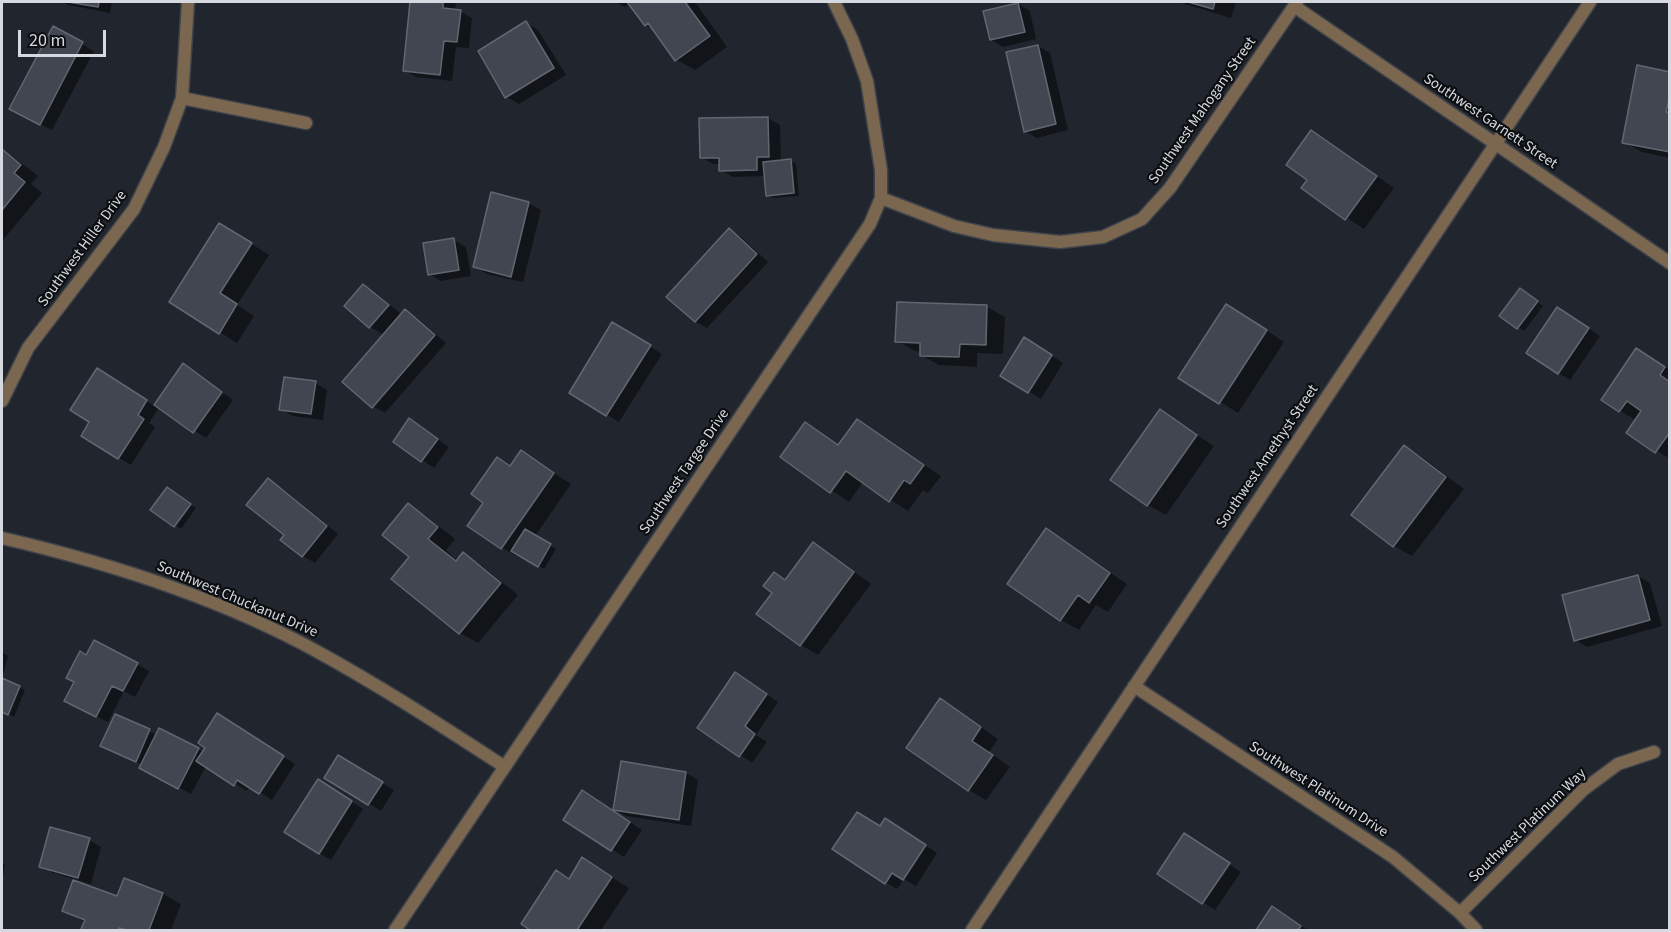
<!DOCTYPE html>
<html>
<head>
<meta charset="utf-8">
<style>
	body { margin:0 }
	#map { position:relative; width:1671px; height:932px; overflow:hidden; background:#21262e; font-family:"Source Sans 3",sans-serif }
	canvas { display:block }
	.frame { position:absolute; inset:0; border:3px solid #d6d9df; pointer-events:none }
	.scale { position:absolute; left:18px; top:30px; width:88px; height:27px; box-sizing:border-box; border:3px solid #d6d9df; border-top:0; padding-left:8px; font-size:18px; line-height:21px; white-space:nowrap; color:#d6d9df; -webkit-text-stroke:4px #0c0f12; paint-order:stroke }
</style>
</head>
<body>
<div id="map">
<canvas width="1671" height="932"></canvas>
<div class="frame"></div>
<div class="scale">20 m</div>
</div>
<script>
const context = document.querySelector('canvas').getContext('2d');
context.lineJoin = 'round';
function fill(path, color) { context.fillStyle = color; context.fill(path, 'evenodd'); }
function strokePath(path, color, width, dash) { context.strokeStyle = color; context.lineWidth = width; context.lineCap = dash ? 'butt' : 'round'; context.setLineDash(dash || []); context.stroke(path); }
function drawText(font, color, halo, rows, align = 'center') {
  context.font = font + ' "Source Sans 3",sans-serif'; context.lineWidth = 4.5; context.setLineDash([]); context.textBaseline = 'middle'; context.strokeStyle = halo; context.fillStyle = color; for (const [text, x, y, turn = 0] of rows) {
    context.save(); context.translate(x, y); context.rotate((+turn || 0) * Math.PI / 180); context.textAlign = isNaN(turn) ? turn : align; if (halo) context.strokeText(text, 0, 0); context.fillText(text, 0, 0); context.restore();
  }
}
fill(new Path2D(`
	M62,2h50l-2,11 -42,-8z
	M412,2h44l-1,9h5l12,7 -3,30 -13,-1 -4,34 -36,-4 -12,-7z
	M615,2h80l32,45 -32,23 -18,-10 -22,-30 -9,-5 -16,-22 -5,4z
	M1178,2h58l-5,16z
	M1018,4l12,7 6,28 -33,8 -12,-7z
	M526,23l12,7 28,45 -47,29 -12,-7z
	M53,28l41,23 -42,79 -29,-15z
	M1038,46l12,7 18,77 -31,8 -12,-7z
	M1670,73v85l-28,-6 -18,-10z
	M768,118l12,7 1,37 9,-1 6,3 3,32 -26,2 -6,-3 -1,-19 -33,1 -12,-7 -1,-6h-7l-12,-7z
	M1311,132l18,10 65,46 -30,41 -61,-41 6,-8z
	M2,148l36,28 -7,8 11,9 -40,48z
	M528,203l13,7 -18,72 -36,-8 -12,-7z
	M729,230l12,7 27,25 -61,66 -12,-7z
	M238,235l31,20 -32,50 17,11 -17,27 -66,-42z
	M454,240l12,7 5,29 -30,5 -12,-7z
	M364,286l12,7 26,22 3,-4 12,7 29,25 -61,70 -12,-7 11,-71 -14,-8 -24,-21z
	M1525,293l18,13 -19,25 -23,-15z
	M899,303l88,4 18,10 -2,37 -26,-1v14l-38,-2 -18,-10v-3l-6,-1 -18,-10z
	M1245,316l39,26 -46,71 -58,-36z
	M1570,316l30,20 -30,44 -12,-7z
	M625,331l37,23 -43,68 -48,-30z
	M1037,346l26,17 -22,36 -39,-24z
	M1655,360l15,10v89l-42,-27 8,-12 -16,-9z
	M183,365l50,35 -27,38 -47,-31 -10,16 6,4 -24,38 -12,-7 -28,-36 18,-45 45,29z
	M315,383l12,7 -4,30 -30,-4 -12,-7z
	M1160,411l54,35 -48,69 -18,-10z
	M410,420l39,27 -15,21 -39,-27z
	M858,421l83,55 -13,17 -5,-3 -15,21 -45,-29 -14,20 -67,-45 23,-33 35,22z
	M1405,447l17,10 42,32 -52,67 -18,-10z
	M521,452l50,32 -36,52 21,13 -12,20 -22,-14 -2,3 -18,-10 -33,-23z
	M269,480l12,7 57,47 -23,29 -12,-7z
	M173,492l23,16 -15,21 -29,-19z
	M408,505l18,11 29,23 -9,11 12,11 5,-7 18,11 37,30 -40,48 -18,-10 -67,-54 18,-22z
	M1046,530l81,54 -19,28 -12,-7 -17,25 -18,-10z
	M813,544l18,11 40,29 -53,71 -17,-10 -27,-53v-18l13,7z
	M1638,576l12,7 12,43 -75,21 -12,-7z
	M2,652l6,4 -6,22z
	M87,657l50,7 12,7 -14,26 -11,-6 -16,31 -30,-15z
	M2,679l23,11 -11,27 -12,-5z
	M747,681l31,21 -22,33 11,7 -15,21 -53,-36z
	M958,711l40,28 -9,13 21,15 -24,33 -17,-10z
	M116,716l41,19 3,-5 43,22 26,-30 66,42 -23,36 -22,-14 -3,5 -41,-25 -15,28 -38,-20 -11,-9 -40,-20z
	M338,757l56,33 -13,21 -55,-34z
	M622,763l64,10 12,7 -7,46 -65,-10 -12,-7z
	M330,788l33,21 -32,51 -12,-7z
	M594,799l48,31 -18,27 -59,-38z
	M898,827l39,26 -21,33 -12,-7 -7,10 -12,-7 -4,-54z
	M89,840l12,7 -10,37 -38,-11 -12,-7z
	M1197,842l44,30 -26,38 -56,-37z
	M583,859l46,29 -28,42h-69l-9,-6 47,-44z
	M2,863l3,2 -3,17z
	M125,880l38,14 18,10 -10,26h-85l-3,-1 2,-7 -21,-11 54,-13z
	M1273,908l18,11 17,11h-50z`), '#0007');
const building = new Path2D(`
	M68,2h31l-1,5z
	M410,2h33v6l18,2 -4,32 -13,-1 -4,34 -37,-4z
	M627,2h58l25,34 -35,25 -27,-38 -3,3z
	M1188,2h27l-2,7z
	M1018,3l7,29 -35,8 -7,-29z
	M526,21l28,47 -49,30 -27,-47z
	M53,26l30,16 -43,83 -31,-16z
	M1038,45l18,79 -32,8 -18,-80z
	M1637,65l33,7v24l-4,16h4v40l-48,-9z
	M768,117l1,40h-12v13l-38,1v-13h-19l-1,-40z
	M1311,130l66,46 -32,44 -44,-32 6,-8 -21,-15z
	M2,149l19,16 -7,8 11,9 -23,28z
	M791,159l3,34 -28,3 -3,-34z
	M491,192l38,10 -18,75 -38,-10z
	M219,223l33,20 -32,50 17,11 -18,30 -50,-32z
	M729,228l28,26 -62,68 -29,-25z
	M454,238l5,32 -31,5 -5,-32z
	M363,284l26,21 -20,23 -25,-22z
	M1520,288l18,13 -21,28 -18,-13z
	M897,302l90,3 -1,40 -26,-1 -1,13 -39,-1v-13l-25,-1z
	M1226,304l41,26 -48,74 -41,-26z
	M1557,307l32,21 -31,46 -32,-21z
	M405,309l30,26 -63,73 -30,-26z
	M612,322l39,23 -45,71 -37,-23z
	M1024,337l28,18 -24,38 -28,-17z
	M1636,348l29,19 -5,8 10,7v50l-15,21 -29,-20 15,-22 -14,-10 -8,11 -18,-12z
	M183,363l39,29 -29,41 -39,-28z
	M97,368l50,32 -9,15 6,4 -26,40 -37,-23 8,-14 -19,-12z
	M284,377l32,4 -5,33 -32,-4z
	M1160,409l37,26 -50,71 -37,-26z
	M409,418l29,21 -17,23 -28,-20z
	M857,419l67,46 -14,19 -6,-4 -15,22 -43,-31 -16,22 -50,-36 25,-35 33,23z
	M1404,445l42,32 -53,70 -42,-32z
	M521,450l33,23 -53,76 -34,-23 16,-23 -12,-9 26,-37 13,9z
	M268,478l59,48 -25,31 -22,-17 4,-5 -38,-30z
	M167,487l24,17 -17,23 -24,-17z
	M408,503l30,24 -10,12 28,22 7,-9 38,31 -42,51 -68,-55 18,-22 -27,-22z
	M1046,528l64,45 -21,30 -11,-8 -18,26 -53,-37z
	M525,529l26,15 -13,23 -27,-16z
	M813,542l41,30 -54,74 -44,-32 16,-21 -9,-7 11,-14 11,8z
	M1638,575l12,45 -76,21 -12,-46z
	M94,640l44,23 -15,28 -11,-5 -16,31 -32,-16 10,-19 -8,-4 14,-27 6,4z
	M735,672l32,22 -22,32 10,8 -16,23 -42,-29z
	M2,678l18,8 -12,29 -6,-3z
	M940,698l41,29 -9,14 21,14 -25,36 -62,-43z
	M217,713l67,43 -25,38 -22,-14 -3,6 -38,-25 9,-13 -7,-5z
	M115,714l35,15 -14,33 -36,-16z
	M159,728l40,20 -21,41 -39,-21z
	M338,755l45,27 -15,23 -44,-27z
	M621,761l65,11 -7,48 -66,-10z
	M318,779l34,22 -33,53 -35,-22z
	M582,790l48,32 -19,29 -48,-31z
	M857,812l23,14 5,-8 41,27 -23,35 -11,-7 -7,11 -53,-35z
	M50,827l40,11 -12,40 -39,-11z
	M1184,833l46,30 -28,41 -45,-30z
	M582,857l30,20 -35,53h-47l-9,-6 35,-54 13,9z
	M124,878l39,15 -14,37h-22l-8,-2 -1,2h-34l-3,-1 4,-9 -23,-9 11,-31 44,16z
	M1272,906l29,20 -3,4h-42z`);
fill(building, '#414650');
strokePath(building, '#616771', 1.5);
const street = new Path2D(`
	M1294,6l376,257
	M182,98l124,25
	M881,198l73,28 39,9 67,7 43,-5 39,-18 28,-31 127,-186
	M2,401l26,-53 106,-139 30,-62 18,-49 6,-96
	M2,538c108,25 218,60 316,114 64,35 125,75 187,115
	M1134,686l259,171 67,56 16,17
	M1460,913l123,-123 35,-26 36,-12
	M395,930l475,-706 11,-26v-28l-14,-89 -15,-42 -18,-37
	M972,930l618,-928`);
strokePath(street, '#3e434a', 15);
strokePath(street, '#7b6650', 12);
drawText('15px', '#d6d9df', '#0c0f12', [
	["Southwest Mahogany Street",1203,111,-55],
	["Southwest Garnett Street",1490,122,34],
	["Southwest Hiller Drive",83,249,-54],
	["Southwest Amethyst Street",1268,457,-56],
	["Southwest Targee Drive",685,472,-56],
	["Southwest Chuckanut Drive",237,600,23],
	["Southwest Platinum Drive",1318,790,33],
	["Southwest Platinum Way",1528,826,-44]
]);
</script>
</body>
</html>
